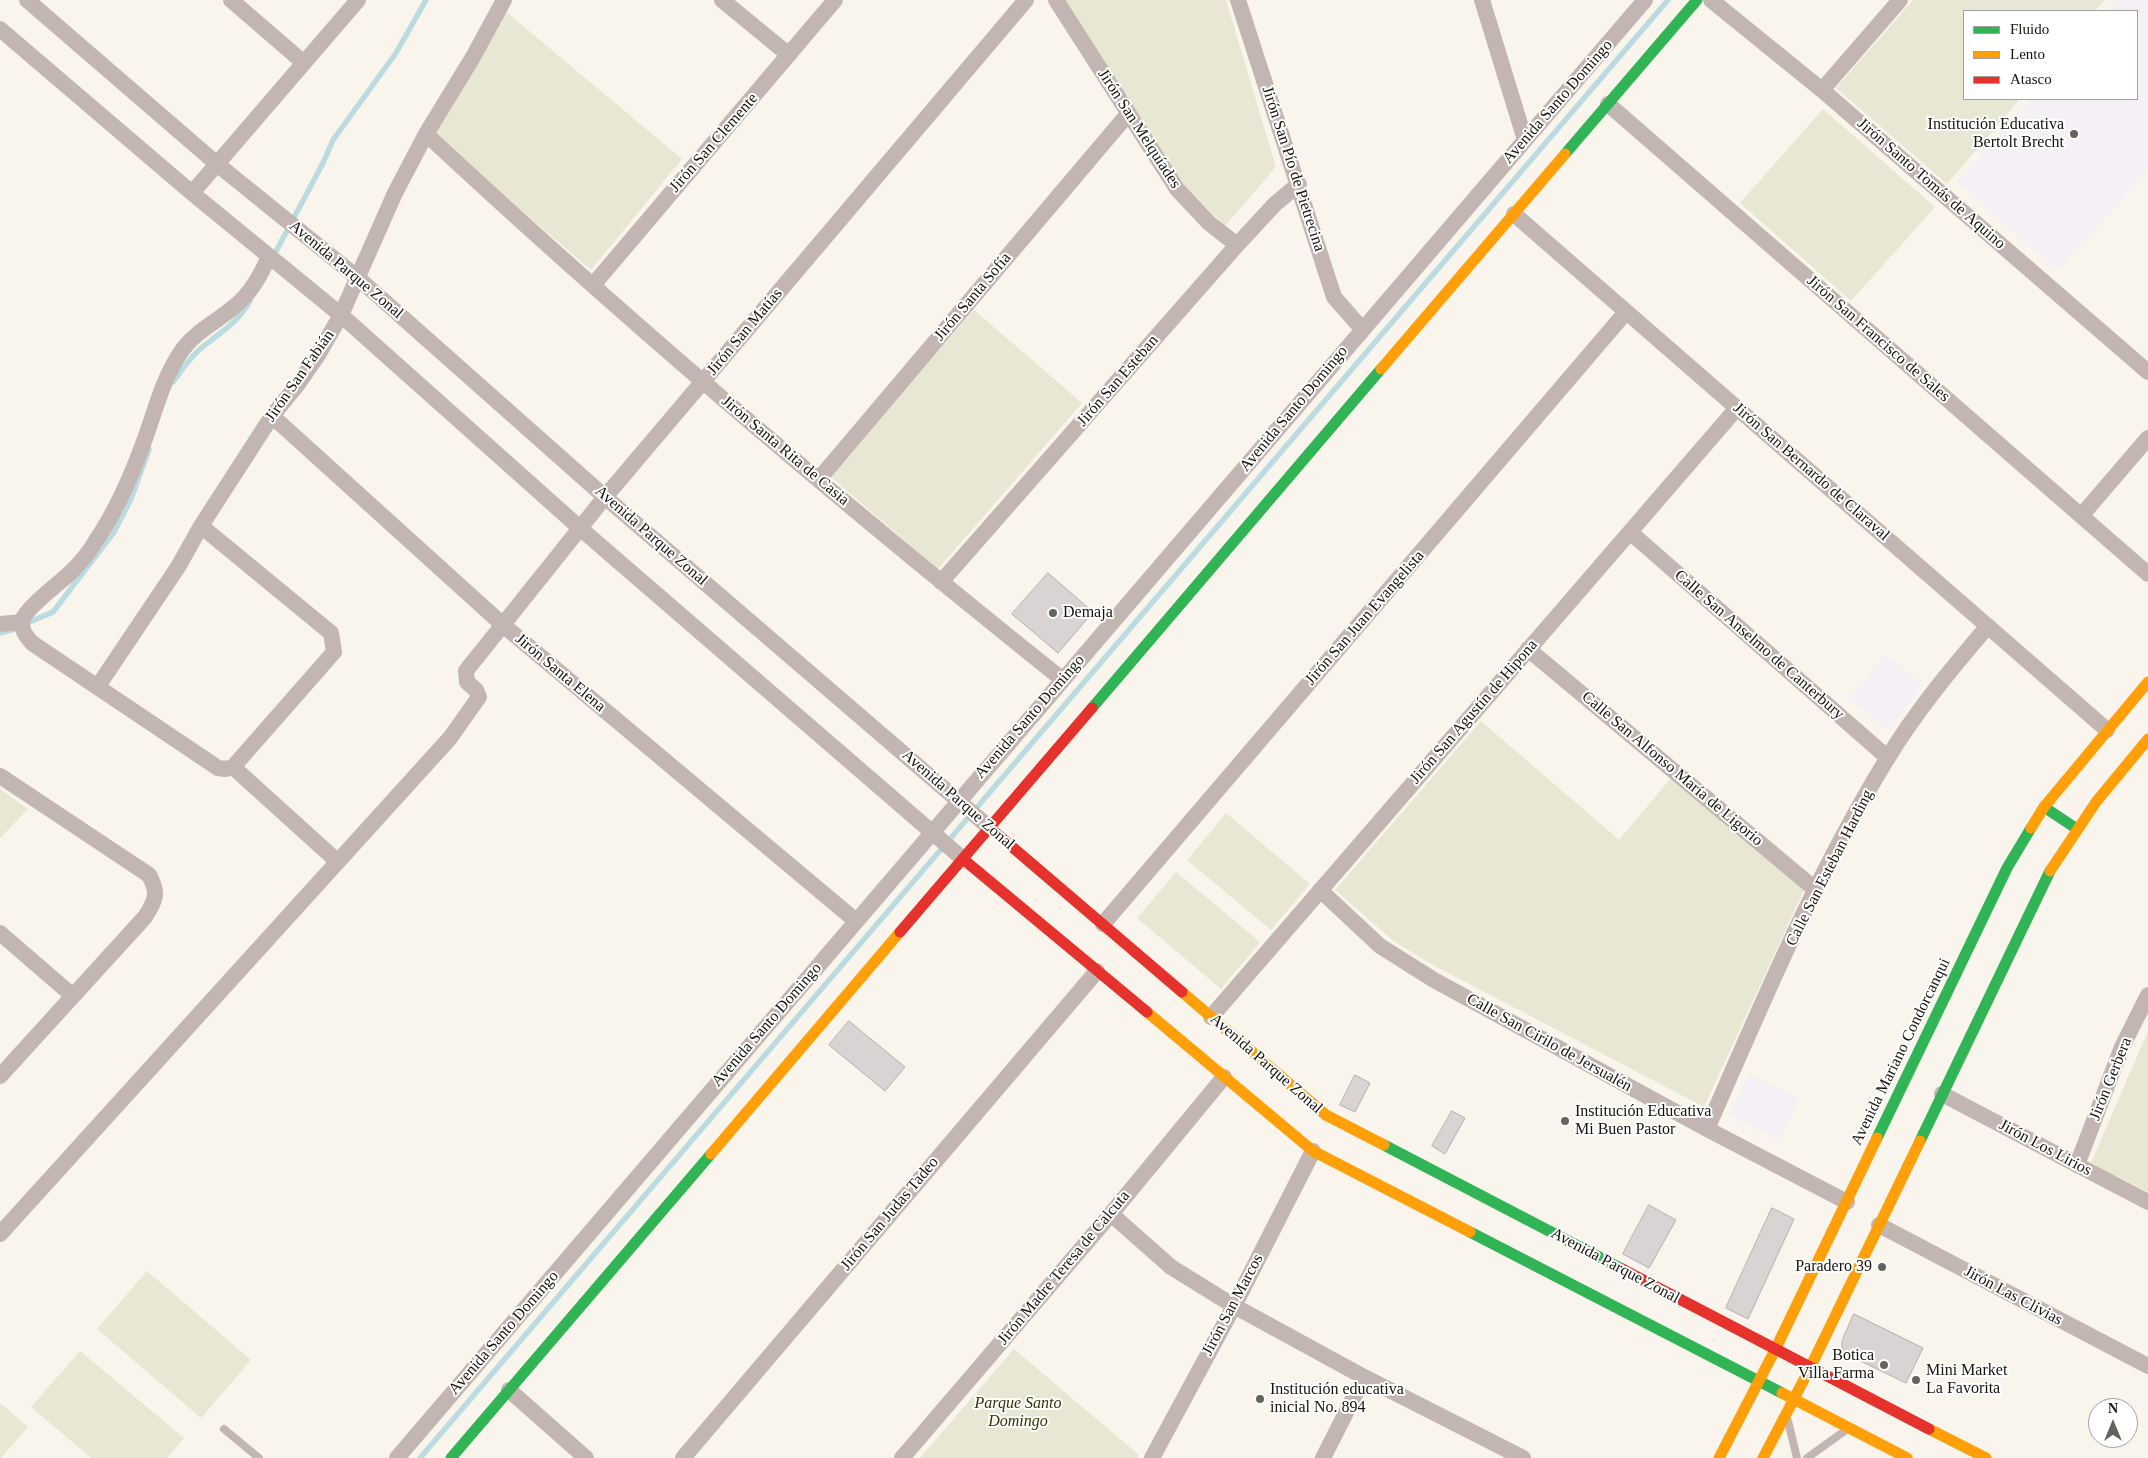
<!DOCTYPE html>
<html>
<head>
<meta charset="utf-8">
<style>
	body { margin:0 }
	#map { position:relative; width:2148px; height:1458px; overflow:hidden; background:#f9f5ec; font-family:Georgia,serif }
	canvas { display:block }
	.legend { position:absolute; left:1963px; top:10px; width:175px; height:90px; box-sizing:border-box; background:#fff; border:1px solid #a2a19f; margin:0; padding:6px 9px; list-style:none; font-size:15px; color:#17140e }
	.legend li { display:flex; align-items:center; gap:10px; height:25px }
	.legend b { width:25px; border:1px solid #a2a19f }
	.north { position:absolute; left:2088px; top:1398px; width:50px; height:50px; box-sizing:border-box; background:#fff; border:1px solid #a2a19f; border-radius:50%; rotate:0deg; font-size:14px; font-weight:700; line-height:20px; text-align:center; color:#17140e }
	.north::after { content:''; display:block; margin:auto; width:18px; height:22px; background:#66635c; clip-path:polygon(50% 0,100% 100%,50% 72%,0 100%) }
</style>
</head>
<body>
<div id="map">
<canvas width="2148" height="1458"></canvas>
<ul class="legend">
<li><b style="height:6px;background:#30b455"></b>Fluido</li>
<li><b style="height:6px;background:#ff9f0a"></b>Lento</li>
<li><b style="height:6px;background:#e5322d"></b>Atasco</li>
</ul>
<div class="north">N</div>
</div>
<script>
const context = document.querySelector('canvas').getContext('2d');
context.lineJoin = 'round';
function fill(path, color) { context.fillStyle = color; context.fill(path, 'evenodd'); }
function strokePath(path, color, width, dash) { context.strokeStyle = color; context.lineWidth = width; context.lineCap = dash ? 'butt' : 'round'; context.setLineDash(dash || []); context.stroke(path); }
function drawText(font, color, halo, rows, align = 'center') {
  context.font = font + ' Georgia,serif'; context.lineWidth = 4; context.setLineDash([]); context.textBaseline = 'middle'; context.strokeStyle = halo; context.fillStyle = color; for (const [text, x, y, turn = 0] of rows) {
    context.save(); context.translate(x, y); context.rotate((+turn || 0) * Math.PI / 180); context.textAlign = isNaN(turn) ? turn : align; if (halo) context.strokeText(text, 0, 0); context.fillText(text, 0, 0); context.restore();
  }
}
fill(new Path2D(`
	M2118,0h30v169l-90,102 -101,-89 74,-83h106v-88h-29z
	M1886,655l36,30 -31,42h-7l-35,-29z
	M1749,1074l51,25 -21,41 -51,-25z`), '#f4f0f5');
fill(new Path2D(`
	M1061,0h165l50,167 -51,59 -50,-50z
	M1913,0h192l-10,11h-131v88h56l-73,85 -111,-96z
	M504,10l178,149 -91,111 -160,-137z
	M1823,109l112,98 -84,94 -111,-98z
	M974,310l108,93 -144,166 -108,-93z
	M1481,721l138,119 52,-62 133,112 -100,217 -271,-142 -38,-23 -60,-52z
	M0,789l28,20 -28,29z
	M1226,813l84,71 -39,46 -84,-70z
	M1176,872l84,70 -39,47 -84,-71z
	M2148,1031v161l-57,-29z
	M147,1271l104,89 -50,58 -104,-89z
	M1014,1349l125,106 -1,3h-218z
	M80,1351l104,87 -17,20h-76l-60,-51z
	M0,1403l28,24 -27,31h-1z`), '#e8e7d3');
strokePath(new Path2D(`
	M273,257l50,-94 10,-23 63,-87 30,-53
	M173,382c8,-11 16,-23 27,-33 18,-15 38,-26 50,-48
	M25,624l28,-12 61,-80 17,-33 18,-50
	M0,633l15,-4
	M420,1458l1248,-1458`), '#bcdbe1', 5.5);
const building = new Path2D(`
	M1048,573l45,39 -35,41 -46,-39z
	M849,1021l56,46 -20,24 -56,-46z
	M1355,1075l15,8 -15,29 -15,-7z
	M1452,1111l13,7 -20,36 -13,-8z
	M1649,1205l27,15 -27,48 -26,-14z
	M1772,1208l22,11 -46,100 -22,-11z
	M1854,1314l69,34 -17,35 -58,-28 -6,-6v-8z`);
fill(building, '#d9d4d3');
strokePath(building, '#b2afad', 1);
strokePath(new Path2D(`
	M1788,1421l9,37
	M224,1429l35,29
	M1807,1458l39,-28`), '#c3b6b2', 8);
strokePath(new Path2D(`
	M27,0l190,164 141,114 247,219 385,331
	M231,0l73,63
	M722,0l67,55
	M1056,0l121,189 32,34 28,22
	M1238,0l96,297 28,32
	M1482,0l43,140
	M1711,0l111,90 326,282
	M0,29l192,164 149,122 240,214 382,330
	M1822,90l78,-90
	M1608,104l540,470
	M426,134c204,190 418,371 637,546
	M192,193l166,-193
	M1514,214l593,516
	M593,285l242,-285
	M272,416l231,209 353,296
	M819,479l309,-365
	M2081,516l67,-78
	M201,526l130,107 3,19 -101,115 -8,2 -7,-1 -186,-125c-6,-7 -12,-14 -9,-24 3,-11 38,-37 48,-47 9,-9 18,-19 24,-30 23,-33 39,-72 52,-109 10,-29 18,-59 36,-84 14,-19 35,-28 52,-43 16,-13 26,-31 34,-50
	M1630,532l258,226
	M941,582l296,-337 38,-41 24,-20
	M0,624l22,-2
	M1528,649l288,241
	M98,686l80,-119 23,-41 71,-110 26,-32 20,-29 23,-40 54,-122 31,-59 47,-77 31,-57
	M233,767l105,95
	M0,776l149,99c10,18 7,25 -4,42l-145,159
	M1320,890l60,56 54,34 273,149 140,73
	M1103,924l523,-612
	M0,933l73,63
	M1211,1017l526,-609
	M1942,1094l206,108
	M1707,1129c55,-125 108,-253 180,-370 29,-48 65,-91 101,-133
	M2077,1165l45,-118 26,-52
	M1111,1214l60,53 63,39 130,71 159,81
	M1879,1225l269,141
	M0,1234l450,-496 29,-41 -3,-7 -9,-8 -1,-11 3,-4 136,-170 421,-497
	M509,1390l77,68
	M397,1458l1248,-1458
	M683,1458l414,-487
	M902,1458l209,-244 113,-137
	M1152,1458l82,-152 79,-155
	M1323,1458l41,-81`), '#c3b6b2', 16);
strokePath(new Path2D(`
	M1565,154l132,-154
	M1092,708l289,-339
	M2044,807l33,22
	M1877,1138l130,-270 24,-40
	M1920,1141l130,-270
	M1384,1145l238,124
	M1470,1232l312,161
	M451,1458l260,-304`), '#30b455', 11);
strokePath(new Path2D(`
	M1381,369l184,-215
	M2031,828l13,-21 104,-125
	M2050,871l46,-69 52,-63
	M1182,992l144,123 58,30
	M1147,1012l166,139 157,81
	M711,1154l189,-222
	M1782,1393l125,65
	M1929,1429l57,29
	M1719,1458l56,-108 102,-212
	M1763,1458l47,-90 110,-227`), '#ff9f0a', 11);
strokePath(new Path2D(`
	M990,828l192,164
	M963,859l184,153
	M900,932l192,-224
	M1622,1269l307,160`), '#e5322d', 11);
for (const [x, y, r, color] of [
	[2074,134,5,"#66635c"],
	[1053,613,5,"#66635c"],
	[1565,1121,5,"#66635c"],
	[1882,1267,5,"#66635c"],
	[1884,1365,5,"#66635c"],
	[1916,1380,5,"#66635c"],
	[1260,1399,5,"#66635c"]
]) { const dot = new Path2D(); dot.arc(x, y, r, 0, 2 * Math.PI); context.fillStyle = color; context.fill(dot); strokePath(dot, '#fff', 2); }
drawText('16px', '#17140e', '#fff', [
	["Avenida Santo Domingo",1558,102,-49],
	["Jirón San Melquíades",1139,129,57],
	["Jirón San Clemente",714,143,-49],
	["Jirón San Pío de Pietrecina",1293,169,72],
	["Jirón Santo Tomás de Aquino",1931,184,41],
	["Avenida Parque Zonal",346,270,40],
	["Jirón Santa Sofía",973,297,-50],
	["Jirón San Matías",745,332,-50],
	["Jirón San Francisco de Sales",1878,339,41],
	["Jirón San Fabián",300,376,-55],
	["Jirón San Esteban",1118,381,-49],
	["Avenida Santo Domingo",1294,409,-50],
	["Jirón Santa Rita de Casia",785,451,40],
	["Jirón San Bernardo de Claraval",1811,472,41],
	["Avenida Parque Zonal",651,536,41],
	["Jirón San Juan Evangelista",1365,618,-49],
	["Calle San Anselmo de Canterbury",1759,645,41],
	["Jirón Santa Elena",560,673,40],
	["Jirón San Agustín de Hipona",1474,712,-49],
	["Avenida Santo Domingo",1030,717,-49],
	["Calle San Alfonso María de Ligorio",1672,769,40],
	["Avenida Parque Zonal",958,800,41],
	["Calle San Esteban Harding",1830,868,-63],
	["Avenida Santo Domingo",767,1025,-49],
	["Calle San Cirilo de Jersualén",1549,1043,29],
	["Avenida Mariano Condorcanqui",1901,1052,-64],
	["Avenida Parque Zonal",1266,1064,41],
	["Jirón Gerbera",2111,1079,-68],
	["Jirón Los Lirios",2045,1148,28],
	["Jirón San Judas Tadeo",890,1214,-50],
	["Avenida Parque Zonal",1615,1266,28],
	["Jirón Madre Teresa de Calcuta",1064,1268,-50],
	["Jirón Las Clivias",2013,1296,28],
	["Jirón San Marcos",1233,1305,-62],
	["Avenida Santo Domingo",504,1333,-49]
]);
drawText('16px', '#17140e', '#fff', [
	["Institución Educativa",2064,125,"right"],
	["Bertolt Brecht",2064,143,"right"],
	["Demaja",1063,613],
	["Institución Educativa",1575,1112],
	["Mi Buen Pastor",1575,1130],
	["Paradero 39",1872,1267,"right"],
	["Botica",1874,1356,"right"],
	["Villa Farma",1874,1374,"right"],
	["Mini Market",1926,1371],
	["La Favorita",1926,1389],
	["Institución educativa",1270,1390],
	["inicial No. 894",1270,1408]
], 'left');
drawText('italic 16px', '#323303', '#fff', [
	["Parque Santo",1018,1404],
	["Domingo",1018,1422]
]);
</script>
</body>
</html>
